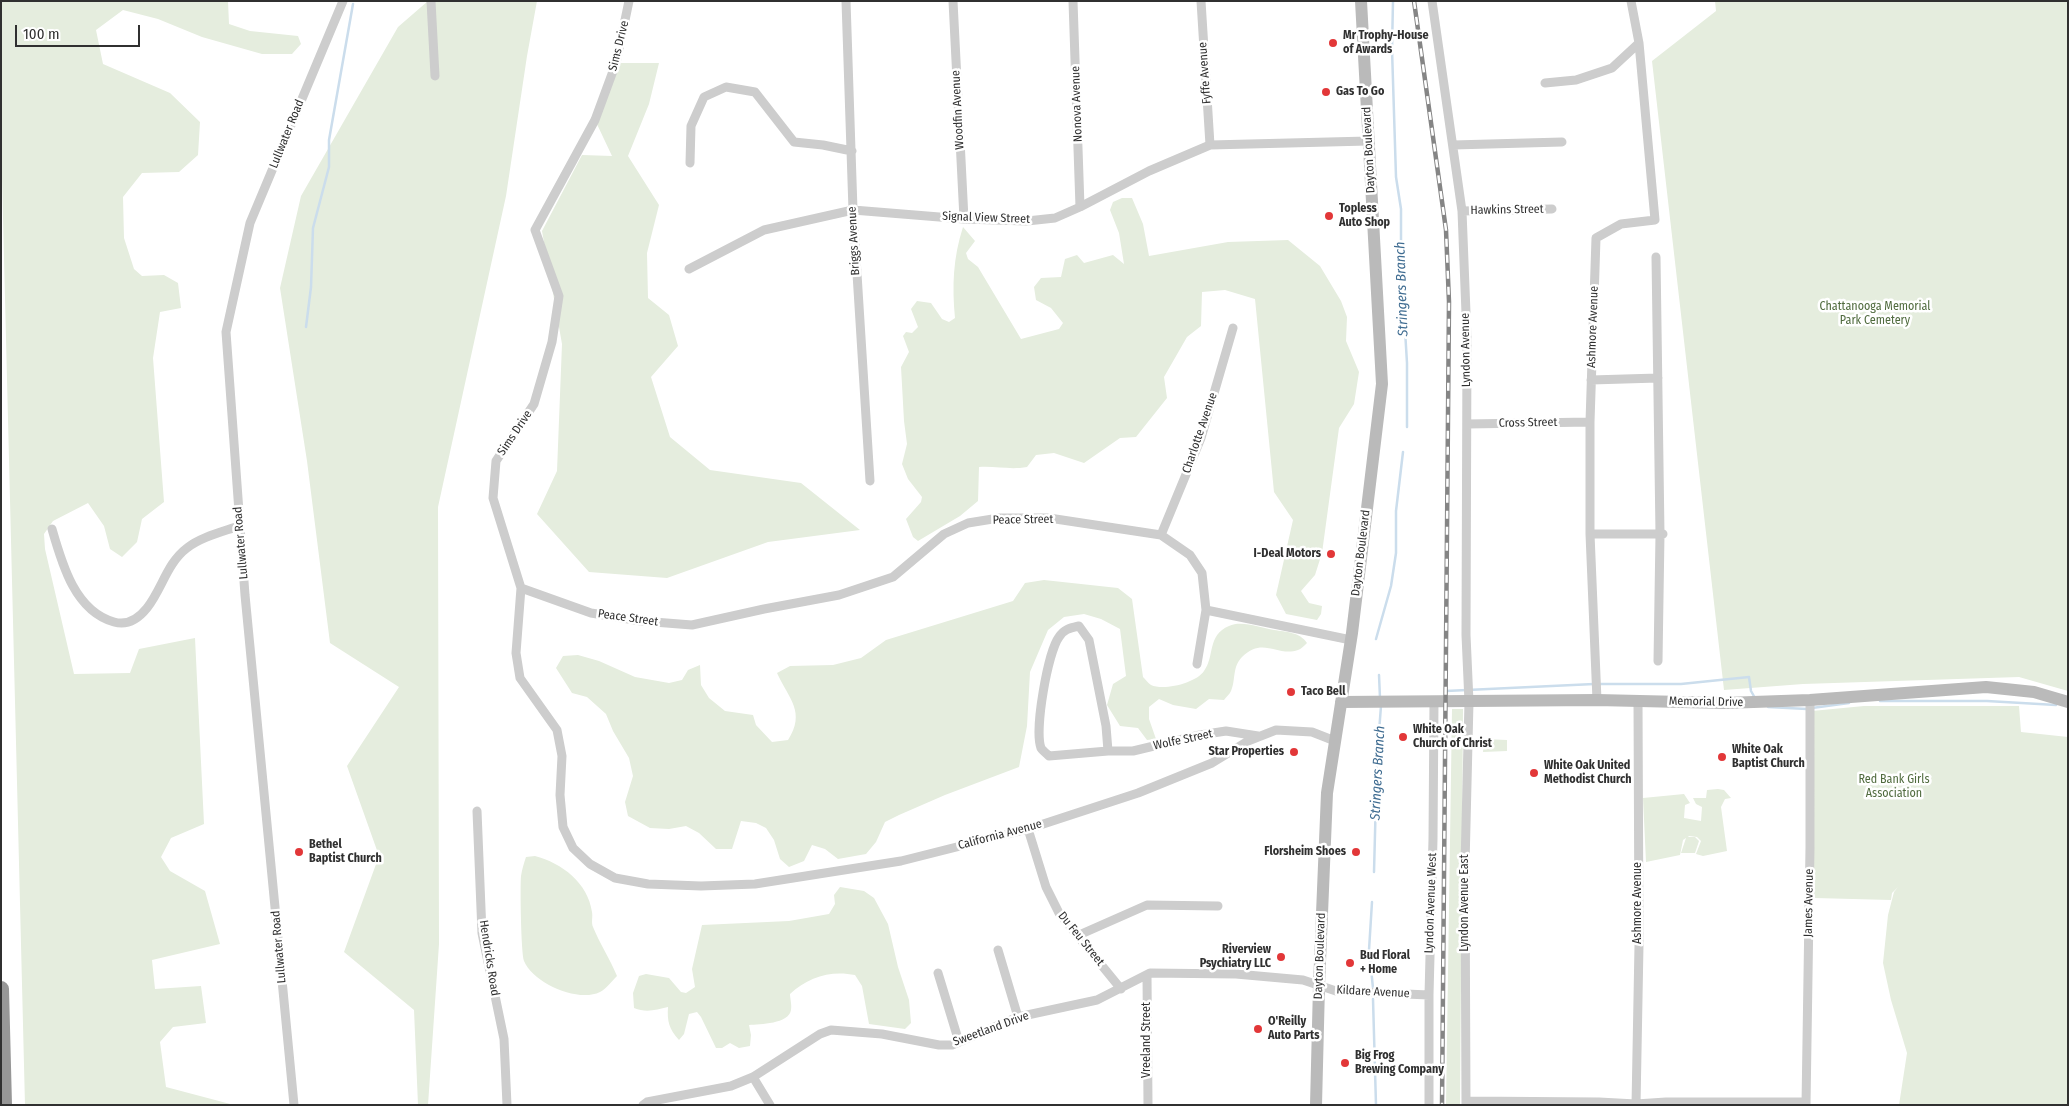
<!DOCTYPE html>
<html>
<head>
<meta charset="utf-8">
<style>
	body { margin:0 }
	#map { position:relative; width:2069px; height:1106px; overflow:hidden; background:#fff; font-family:"Fira Sans Condensed",sans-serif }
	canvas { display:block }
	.frame { position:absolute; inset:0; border:2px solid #303030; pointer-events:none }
	.scale { position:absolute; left:15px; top:25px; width:125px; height:22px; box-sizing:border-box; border:2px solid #303030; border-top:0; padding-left:6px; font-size:15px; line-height:18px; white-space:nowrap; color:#303030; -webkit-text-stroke:4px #fff; paint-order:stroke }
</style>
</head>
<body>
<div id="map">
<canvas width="2069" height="1106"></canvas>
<div class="frame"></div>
<div class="scale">100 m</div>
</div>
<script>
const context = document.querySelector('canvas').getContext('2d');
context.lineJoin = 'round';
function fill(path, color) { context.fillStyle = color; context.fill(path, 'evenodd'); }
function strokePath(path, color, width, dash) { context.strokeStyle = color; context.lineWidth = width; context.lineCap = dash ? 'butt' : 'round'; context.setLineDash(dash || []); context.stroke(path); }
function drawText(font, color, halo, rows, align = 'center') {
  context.font = font + ' "Fira Sans Condensed",sans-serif'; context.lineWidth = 5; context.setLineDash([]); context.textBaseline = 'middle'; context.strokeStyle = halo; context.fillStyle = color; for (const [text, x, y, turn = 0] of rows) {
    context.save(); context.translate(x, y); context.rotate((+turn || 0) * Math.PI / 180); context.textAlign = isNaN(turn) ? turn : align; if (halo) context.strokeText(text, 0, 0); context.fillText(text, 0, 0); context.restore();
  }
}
fill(new Path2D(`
	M1,1h227l1,23 21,7 48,5 3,8 -9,10h-30l-60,-17 -44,-18 -35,-9 -27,20 7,34 67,29 30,29 -2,33 -19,17 -37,1 -19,24 1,41 10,31 8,7 22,-1 14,8 3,25 -21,4 -7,46 11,144 -22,17 -5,23 -15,15 -12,-8 -6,-23 -16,-23 -35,18 -9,13 1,15 29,125 56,-1 9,-24 56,-11 9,186 -33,14 -10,19 9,14 35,20 15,53 -68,16 3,29 46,-3 5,37 -33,4 -13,15 6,45 68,18h-209l-24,-968z
	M428,1h109l-10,55 -21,140 -68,311 1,437 -11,161h-10l-4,-95 -70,-58 35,-96 -32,-90 52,-79 -69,-44 -23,-182 -27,-173 21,-92 97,-169z
	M1715,1h353v690l-49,-14 -216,7 -79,6 -72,-629 64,-50z
	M616,63h43l-10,41 -21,52 31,49 -12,48 1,45 21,17 9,31 -27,31 19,60 40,33 91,13 59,47 -92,12 -101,36 -78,-6 -52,-58 20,-43 5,-127 -20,-113 40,-76 30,1 -17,-36z
	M1122,198h10l11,26 6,32 79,-14 60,-2 32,26 21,35 6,16 -1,24 13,31 -5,32 -15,24 -17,125 -7,22 -14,16 8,12 13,3 -1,8 -4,6 -31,-6 -10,-19 17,-75 -19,-28 -19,-193 -30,-9 -23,2 -1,34 -14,11 -23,40 3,21 -31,39 -16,1 -36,25 -30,-10 -18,2 -9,12c-17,3 -30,-1 -48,0l-1,34 -18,15 -42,25 -5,-4 -7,-18 15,-17 1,-5 -14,-18 -6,-15 5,-20 -3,-23 -3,-54 8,-15 -6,-16 3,-4 6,1 6,-6 -7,-18 6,-8 14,2 11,16 7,3 6,-4c-3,-32 -2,-60 8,-91l12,14 -9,12 2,6 10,8 43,72 38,-10 4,-6 -12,-15 -15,-8 -2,-13 7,-9 20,-1 4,-18 12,-4 7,8 29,-8 11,9 -5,-31 -9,-23 3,-8z
	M1044,580l74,8 14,11 11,78c2,2 5,6 8,8 13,6 45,-2 53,-14 11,-15 3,-36 25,-45 13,-6 31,2 45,4 12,2 26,2 33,13 -3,3 -6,6 -9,7 -21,7 -35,-14 -56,7 -10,10 -6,23 -11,34 -1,3 -5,6 -7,9l-15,-1 -13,10 -23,-4 -14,-6 -10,8v12l7,20 -9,1 -9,-12 -18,-2 -13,-21 6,-21 13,-8 -6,-47 -19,-10 -17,-5 -20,3 -16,13 -18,42 -3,54 -8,41 -74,28 -46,20 -14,7 -9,20 -10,12 -28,5 -13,-10 -13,-4 -8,16 -15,6 -9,-8 -6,-19 -8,-12 -10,-5 -15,-2 -9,28h-16l-17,-16 -13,-7 -17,3 -19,-1 -22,-12 -3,-14 8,-26 -4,-18 -16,-27 -7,-17 -19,-17 -15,-4 -16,-25 7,-12 15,-1 21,6 36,16 34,6 13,-3 6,-10 12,-5 1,20 8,13 16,13 28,4 3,10 16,17 16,-2c18,-28 1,-41 -11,-67l13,-7 43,-1 28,-7 25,-18 127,-39 12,-18z
	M1864,706h155l2,26 47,5v368h-169l8,-52 -16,-53 -8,-37 5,-48 6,-23 4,-5 -6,6 -1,7 -76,-2 -3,-5v-182z
	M1452,709h11l-3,396h-14z
	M1484,739l23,1v11l-24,1z
	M1718,789l6,1 7,8 -6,1 -4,8 6,44 -24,5 -7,-2 5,-13 -4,-4 -8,-1 -1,1h7l4,4 -4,12h-14l5,-15 -3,2 -3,15 -34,7 -3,-64 41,-4 6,9 -5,2 -1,13 17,3 1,-14 -6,-3 -3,-6h13l1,-8z
	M535,856c27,7 53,27 57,56 1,5 -1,10 1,15 7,17 17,32 24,49 -5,5 -11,13 -17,16 -22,11 -67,-9 -76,-31 -3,-8 -4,-75 -3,-85 1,-7 3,-13 5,-19z
	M840,887l24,4 10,7 14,26 10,43 11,33 2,23 -6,6 -36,-5 -7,-38 -7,-11c-24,-5 -47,2 -65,19 0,4 2,11 1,16 -2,14 -31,14 -42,15l2,10 -1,11 -11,2 -9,-5 -8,5h-6l-15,-31 -4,-5 -8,2 -5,20 -5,6c-10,-11 -12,-19 -11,-33 -12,3 -22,6 -34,1l-1,-15 6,-17 7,-2 23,4 12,14 5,1 9,-6 -3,-18 10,-44 87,-4 40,-7 6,-10 -1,-9z`), '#e5edde');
strokePath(new Path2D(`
	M1393,1l-1,48 4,128 5,32v55l6,99v64
	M306,327l5,-40 2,-59 16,-61v-27l24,-136
	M1376,639l15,-53 5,-33v-42l7,-59
	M1379,675l1,23
	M1599,684h82l68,-7 2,14 4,7
	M1446,691l148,-7
	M1880,701h107l69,4
	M1768,707l39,2
	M1812,708l37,-5
	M1374,872l3,-114 4,-52
	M1372,902l-3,48 4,38
	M1373,999l3,106`), '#cbddec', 2.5);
strokePath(new Path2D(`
	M431,1l4,75
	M629,1l-13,62 -21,57 -60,110 24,66 -7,46 -18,62 -38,57 -3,37 28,90 -5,65 4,25 37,52 5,26 -2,39 3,32 10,21 17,16 25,14 33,6 53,2 54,-2 146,-23 127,-32 110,-36 74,-30 36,-22 28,-11 36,2 23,9
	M846,1l7,209 17,271
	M953,1l11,218
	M1073,1l7,206
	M1201,1l9,144
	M1432,1l30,210 5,128 -1,296 3,67 -4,163 1,240
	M1545,83l31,-3 36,-12 27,-25
	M1453,145l109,-3
	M690,163l1,-37 13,-29 22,-10 29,5 39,50 29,3 29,6
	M1462,211l90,-2
	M1656,257l4,277 -2,127
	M689,269l75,-39 89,-20 111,9 63,2 28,-3 25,-11 69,-36 61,-26 158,-4
	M1591,380l67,-2
	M1467,424l123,-2
	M52,529c10,35 23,82 62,93 14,4 25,-4 33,-14 15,-19 20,-45 40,-60 14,-11 35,-16 52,-22
	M1590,534h73
	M1161,535l40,-97 32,-110
	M521,588l70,25 50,8 51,4 72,-16 75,-14 54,-18 51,-43 24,-11 31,-5h50l112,17 29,20 12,18 4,37 145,30
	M1197,664l9,-54
	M1597,700l-7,-166v-112l6,-184 25,-14 34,-4 -16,-177 -8,-42
	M1108,751l-2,-25 -17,-86 -10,-14c-9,2 -15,3 -20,11 -11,15 -25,93 -18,111 2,3 6,6 8,8l59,-5h25l67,-16 26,-4 32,5
	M477,811l5,122 22,106 3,66
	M1028,829l18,58 13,26 62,76
	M1079,935l68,-30 71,1
	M998,950l20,67
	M938,973l21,69
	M1147,975l1,130
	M753,1077l17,28
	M1466,1101l133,1 37,2 30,-2h140
	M294,1105l-49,-510 -19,-263 24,-109 93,-222
	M643,1105l4,-3 84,-16 22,-9 67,-43 11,-4 51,4 57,11h13l66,-28 79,-17 53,-27 86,1 67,6 33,11 93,4
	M1429,1105v-110l4,-156 1,-138
	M1636,1105l3,-160 -1,-244
	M1806,1105l4,-258v-147`), '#cdcdcd', 9);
strokePath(new Path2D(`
	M1341,702l256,-2 128,3 85,-3 176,-13 48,5 34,10
	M1316,1105l3,-119 8,-193 25,-160 30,-249 -21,-383`), '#bababa', 12);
strokePath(new Path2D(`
	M1,989l3,116`), '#979797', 16);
const rail = new Path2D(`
	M1414,1l32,229 3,72 -7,803`);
strokePath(rail, '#858585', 4.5);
strokePath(rail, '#fff', 2.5, [8]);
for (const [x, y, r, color] of [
	[1333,43,5,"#e23738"],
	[1326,92,5,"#e23738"],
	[1329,216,5,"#e23738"],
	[1331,554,5,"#e23738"],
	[1291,692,5,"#e23738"],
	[1403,737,5,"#e23738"],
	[1294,752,5,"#e23738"],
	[1722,757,5,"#e23738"],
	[1534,773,5,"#e23738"],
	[299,852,5,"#e23738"],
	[1356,852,5,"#e23738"],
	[1281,957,5,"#e23738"],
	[1350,963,5,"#e23738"],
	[1258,1029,5,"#e23738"],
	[1345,1063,5,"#e23738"]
]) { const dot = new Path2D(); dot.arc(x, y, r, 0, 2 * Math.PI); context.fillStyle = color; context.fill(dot); strokePath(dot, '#fff', 2); }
drawText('bold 12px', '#303030', '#fff', [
	["Mr Trophy-House",1343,36],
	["of Awards",1343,50],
	["Gas To Go",1336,92],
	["Topless",1339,209],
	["Auto Shop",1339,223],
	["I-Deal Motors",1321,554,"right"],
	["Taco Bell",1301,692],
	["White Oak",1413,730],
	["Church of Christ",1413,744],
	["White Oak",1732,750],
	["Baptist Church",1732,764],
	["Star Properties",1284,752,"right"],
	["White Oak United",1544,766],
	["Methodist Church",1544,780],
	["Bethel",309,845],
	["Baptist Church",309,859],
	["Florsheim Shoes",1346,852,"right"],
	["Riverview",1271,950,"right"],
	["Psychiatry LLC",1271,964,"right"],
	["Bud Floral",1360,956],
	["+ Home",1360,970],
	["O'Reilly",1268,1022],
	["Auto Parts",1268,1036],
	["Big Frog",1355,1056],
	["Brewing Company",1355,1070]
], 'left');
drawText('12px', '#303030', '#fff', [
	["Sims Drive",619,46,-76],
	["Fyffe Avenue",1205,73,-94],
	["Nonova Avenue",1077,104,-92],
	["Woodfin Avenue",958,110,-93],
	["Lullwater Road",287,134,-68],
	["Dayton Boulevard",1369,150,-93],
	["Hawkins Street",1507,210,-1],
	["Signal View Street",986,218,2],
	["Briggs Avenue",854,241,-93],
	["Ashmore Avenue",1593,327,-88],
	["Lyndon Avenue",1466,350,-91],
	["Cross Street",1528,423,-1],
	["Sims Drive",515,433,-56],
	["Charlotte Avenue",1200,433,-71],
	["Peace Street",1023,520,-1],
	["Lullwater Road",241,543,-95],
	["Dayton Boulevard",1361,553,-83],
	["Peace Street",628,618,8],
	["Memorial Drive",1706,702,1],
	["Wolfe Street",1183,740,-12],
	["California Avenue",1000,835,-15],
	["Lyndon Avenue West",1431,903,-88],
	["Lyndon Avenue East",1465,903,-90],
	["Ashmore Avenue",1638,903,-90],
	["James Avenue",1809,903,-89],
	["Du Feu Street",1081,939,51],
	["Lullwater Road",279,947,-95],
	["Dayton Boulevard",1320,956,-88],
	["Hendricks Road",489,958,81],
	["Kildare Avenue",1373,992,3],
	["Sweetland Drive",991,1029,-20],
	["Vreeland Street",1147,1040,-90]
]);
drawText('12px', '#506b3e', '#fff', [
	["Chattanooga Memorial",1875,307],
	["Park Cemetery",1875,321],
	["Red Bank Girls",1894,780],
	["Association",1894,794]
]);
drawText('italic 14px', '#3f6c91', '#fff', [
	["Stringers Branch",1402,289,-92],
	["Stringers Branch",1378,773,-87]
]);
</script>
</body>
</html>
